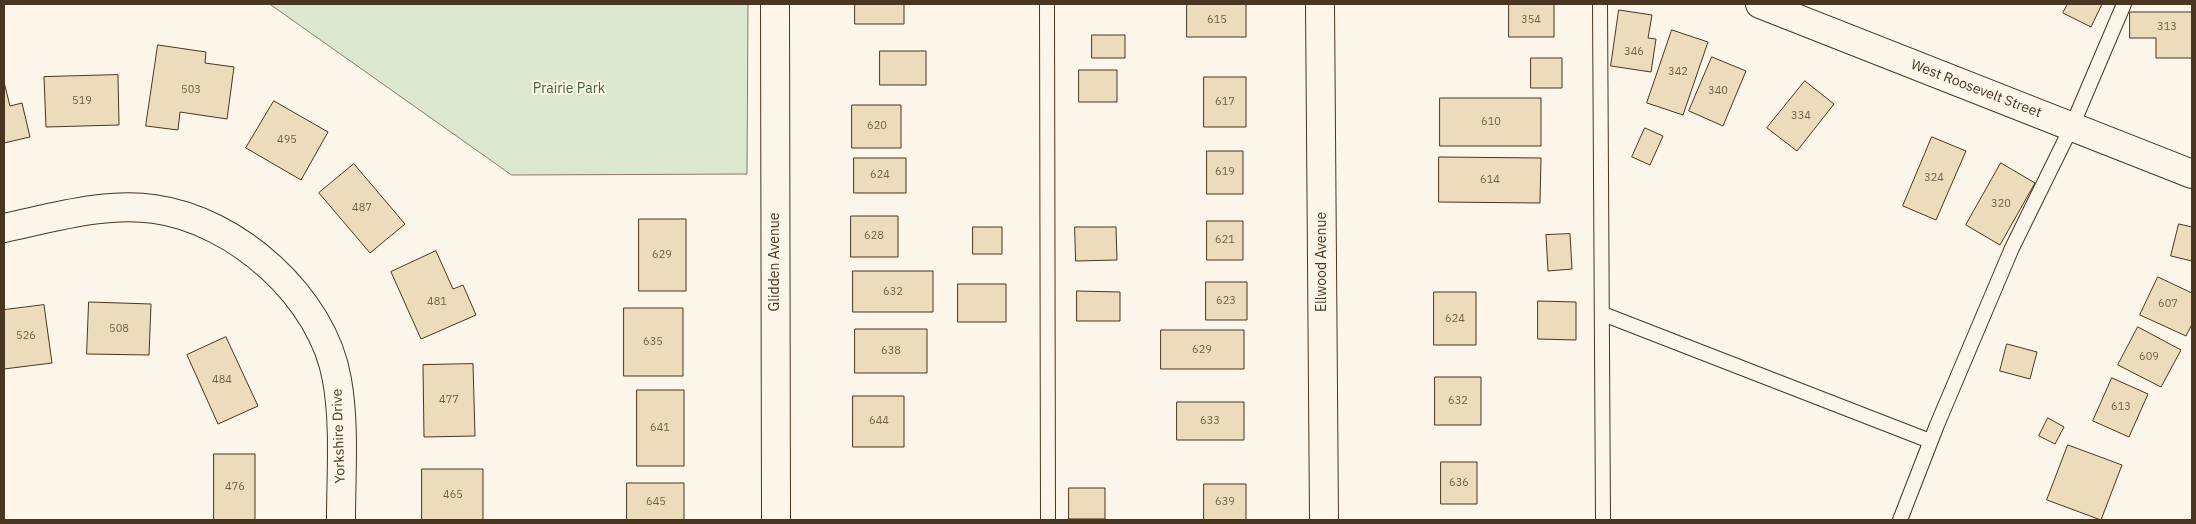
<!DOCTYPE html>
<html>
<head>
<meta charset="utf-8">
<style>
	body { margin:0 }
	#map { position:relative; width:2196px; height:524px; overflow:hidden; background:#fbf6e9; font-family:"IBM Plex Sans",sans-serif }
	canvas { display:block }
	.frame { position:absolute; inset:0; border:5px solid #4a3520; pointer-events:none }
</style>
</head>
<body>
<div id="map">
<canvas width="2196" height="524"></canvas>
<div class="frame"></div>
</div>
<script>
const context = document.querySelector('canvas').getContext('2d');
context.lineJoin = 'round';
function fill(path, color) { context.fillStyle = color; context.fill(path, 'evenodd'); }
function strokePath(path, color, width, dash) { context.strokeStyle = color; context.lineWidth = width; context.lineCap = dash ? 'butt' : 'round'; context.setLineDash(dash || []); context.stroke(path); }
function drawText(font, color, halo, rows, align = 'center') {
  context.font = font + ' "IBM Plex Sans",sans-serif'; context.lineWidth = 4; context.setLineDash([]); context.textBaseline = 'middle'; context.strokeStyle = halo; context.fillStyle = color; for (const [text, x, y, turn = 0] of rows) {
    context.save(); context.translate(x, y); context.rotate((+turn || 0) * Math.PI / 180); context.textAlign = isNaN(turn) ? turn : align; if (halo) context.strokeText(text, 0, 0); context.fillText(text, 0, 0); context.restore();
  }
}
const green = new Path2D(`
	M270,4h478l-1,170 -235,1z`);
fill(green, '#dce7d0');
strokePath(green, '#887966', 1);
const building = new Path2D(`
	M855,4h49v20h-49z
	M1187,4h59v33h-59z
	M1509,4h45v33h-45z
	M2068,4h34l-11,23 -28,-14z
	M1619,10l33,5 -4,23 8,1 -5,33 -40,-6z
	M2130,12h62v46h-36v-20h-26z
	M1672,30l36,12 -25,73 -36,-12z
	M1092,35h33v23h-33z
	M158,45l48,7 -1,11 29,4 -7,52 -47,-7 -2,18 -32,-4z
	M880,51h46v34h-46z
	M1712,57l34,14 -23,55 -34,-15z
	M1531,58h31v30h-31z
	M1079,70h38v32h-38z
	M118,75l1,50 -73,2 -2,-50z
	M1204,77h42v50h-42z
	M1805,81l29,23 -37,47 -30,-23z
	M4,82l6,24 12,-3 8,34 -26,6z
	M1440,98h101v48h-101z
	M274,101l54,31 -27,48 -55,-32z
	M852,105h49v43h-49z
	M1645,128l18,8 -13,29 -18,-8z
	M1932,137l34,14 -30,69 -33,-14z
	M1207,151h36v43h-36z
	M1439,157l102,1 -1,45 -101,-1z
	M854,158h52v35h-52z
	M2001,163l34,20 -35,62 -34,-20z
	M354,164l51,60 -35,29 -51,-60z
	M851,216h47v41h-47z
	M639,219h47v72h-47z
	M1207,221h36v39h-36z
	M2179,224l13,3v34l-21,-5z
	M973,227h29v27h-29z
	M1075,227h41l1,33 -41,1z
	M1570,234l2,35 -24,2 -2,-36z
	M436,251l17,38 10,-4 13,30 -55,24 -30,-67z
	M853,271h80v41h-80z
	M2158,277l34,16v31l-6,12 -46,-21z
	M1206,282h41v38h-41z
	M958,284h48v38h-48z
	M1077,291l43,1v29h-43z
	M1434,292h42v53h-42z
	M1538,301l38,1v38l-38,-1z
	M89,302l62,2 -2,51 -62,-1z
	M44,305l8,58 -48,6v-59z
	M624,308h59v68h-59z
	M2138,327l43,23 -20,37 -43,-22z
	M855,329h72v44h-72z
	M1161,330h83v39h-83z
	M226,337l32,69 -40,18 -31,-69z
	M2007,344l30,8 -7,27 -30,-8z
	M473,364l2,72 -51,1 -1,-72z
	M1435,377h46v48h-46z
	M2112,378l36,16 -19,43 -36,-16z
	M637,390h47v76h-47z
	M853,396h51v51h-51z
	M1177,402h67v38h-67z
	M2048,418l16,9 -9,17 -16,-8z
	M2068,445l54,20 -21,55 -54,-20z
	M214,454h41v66h-41z
	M1441,462h36v42h-36z
	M422,469h61v51h-61z
	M627,483h57v37h-57z
	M1204,484h42v36h-42z
	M1069,488h36v31h-36z`);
fill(building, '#ecdcbc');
strokePath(building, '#4a3520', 1);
const lane = new Path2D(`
	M1047,4l1,516
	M1600,4l3,516
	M1603,314l327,127
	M1900,520l37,-95 75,-177 60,-122 52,-122`);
const street = new Path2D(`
	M775,4l1,516
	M1320,4l4,516
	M1760,4l432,170
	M4,228c48,-10 101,-26 150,-19 82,11 169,88 183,171 8,44 4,95 4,140`);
strokePath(lane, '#4a3520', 16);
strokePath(street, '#4a3520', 30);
strokePath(lane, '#fbf6e9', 14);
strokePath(street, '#fbf6e9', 28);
drawText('11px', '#725f47', null, [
	["615",1217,20],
	["354",1531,20],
	["313",2167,27],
	["346",1634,52],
	["342",1678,72],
	["503",191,90],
	["340",1718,91],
	["519",82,101],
	["617",1225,102],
	["334",1801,116],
	["610",1491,122],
	["620",877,126],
	["495",287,140],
	["619",1225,172],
	["624",880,175],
	["324",1934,178],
	["614",1490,180],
	["320",2001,204],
	["487",362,208],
	["628",874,236],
	["621",1225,240],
	["629",662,255],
	["632",893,292],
	["623",1226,301],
	["481",437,302],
	["607",2168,304],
	["624",1455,319],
	["508",119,329],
	["526",26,336],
	["635",653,342],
	["629",1202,350],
	["638",891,351],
	["609",2149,357],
	["484",222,380],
	["477",449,400],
	["632",1458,401],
	["613",2121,407],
	["644",879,421],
	["633",1210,421],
	["641",660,428],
	["636",1459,483],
	["476",235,487],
	["465",453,495],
	["645",656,502],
	["639",1225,502]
]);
drawText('14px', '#436837', '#fbf6e9', [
	["Prairie Park",569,89]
]);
drawText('14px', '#4a3520', '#fbf6e9', [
	["West Roosevelt Street",1976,89,21],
	["Glidden Avenue",775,262,-90],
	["Ellwood Avenue",1322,262,-90],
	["Yorkshire Drive",339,436,-92]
]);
</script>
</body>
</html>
